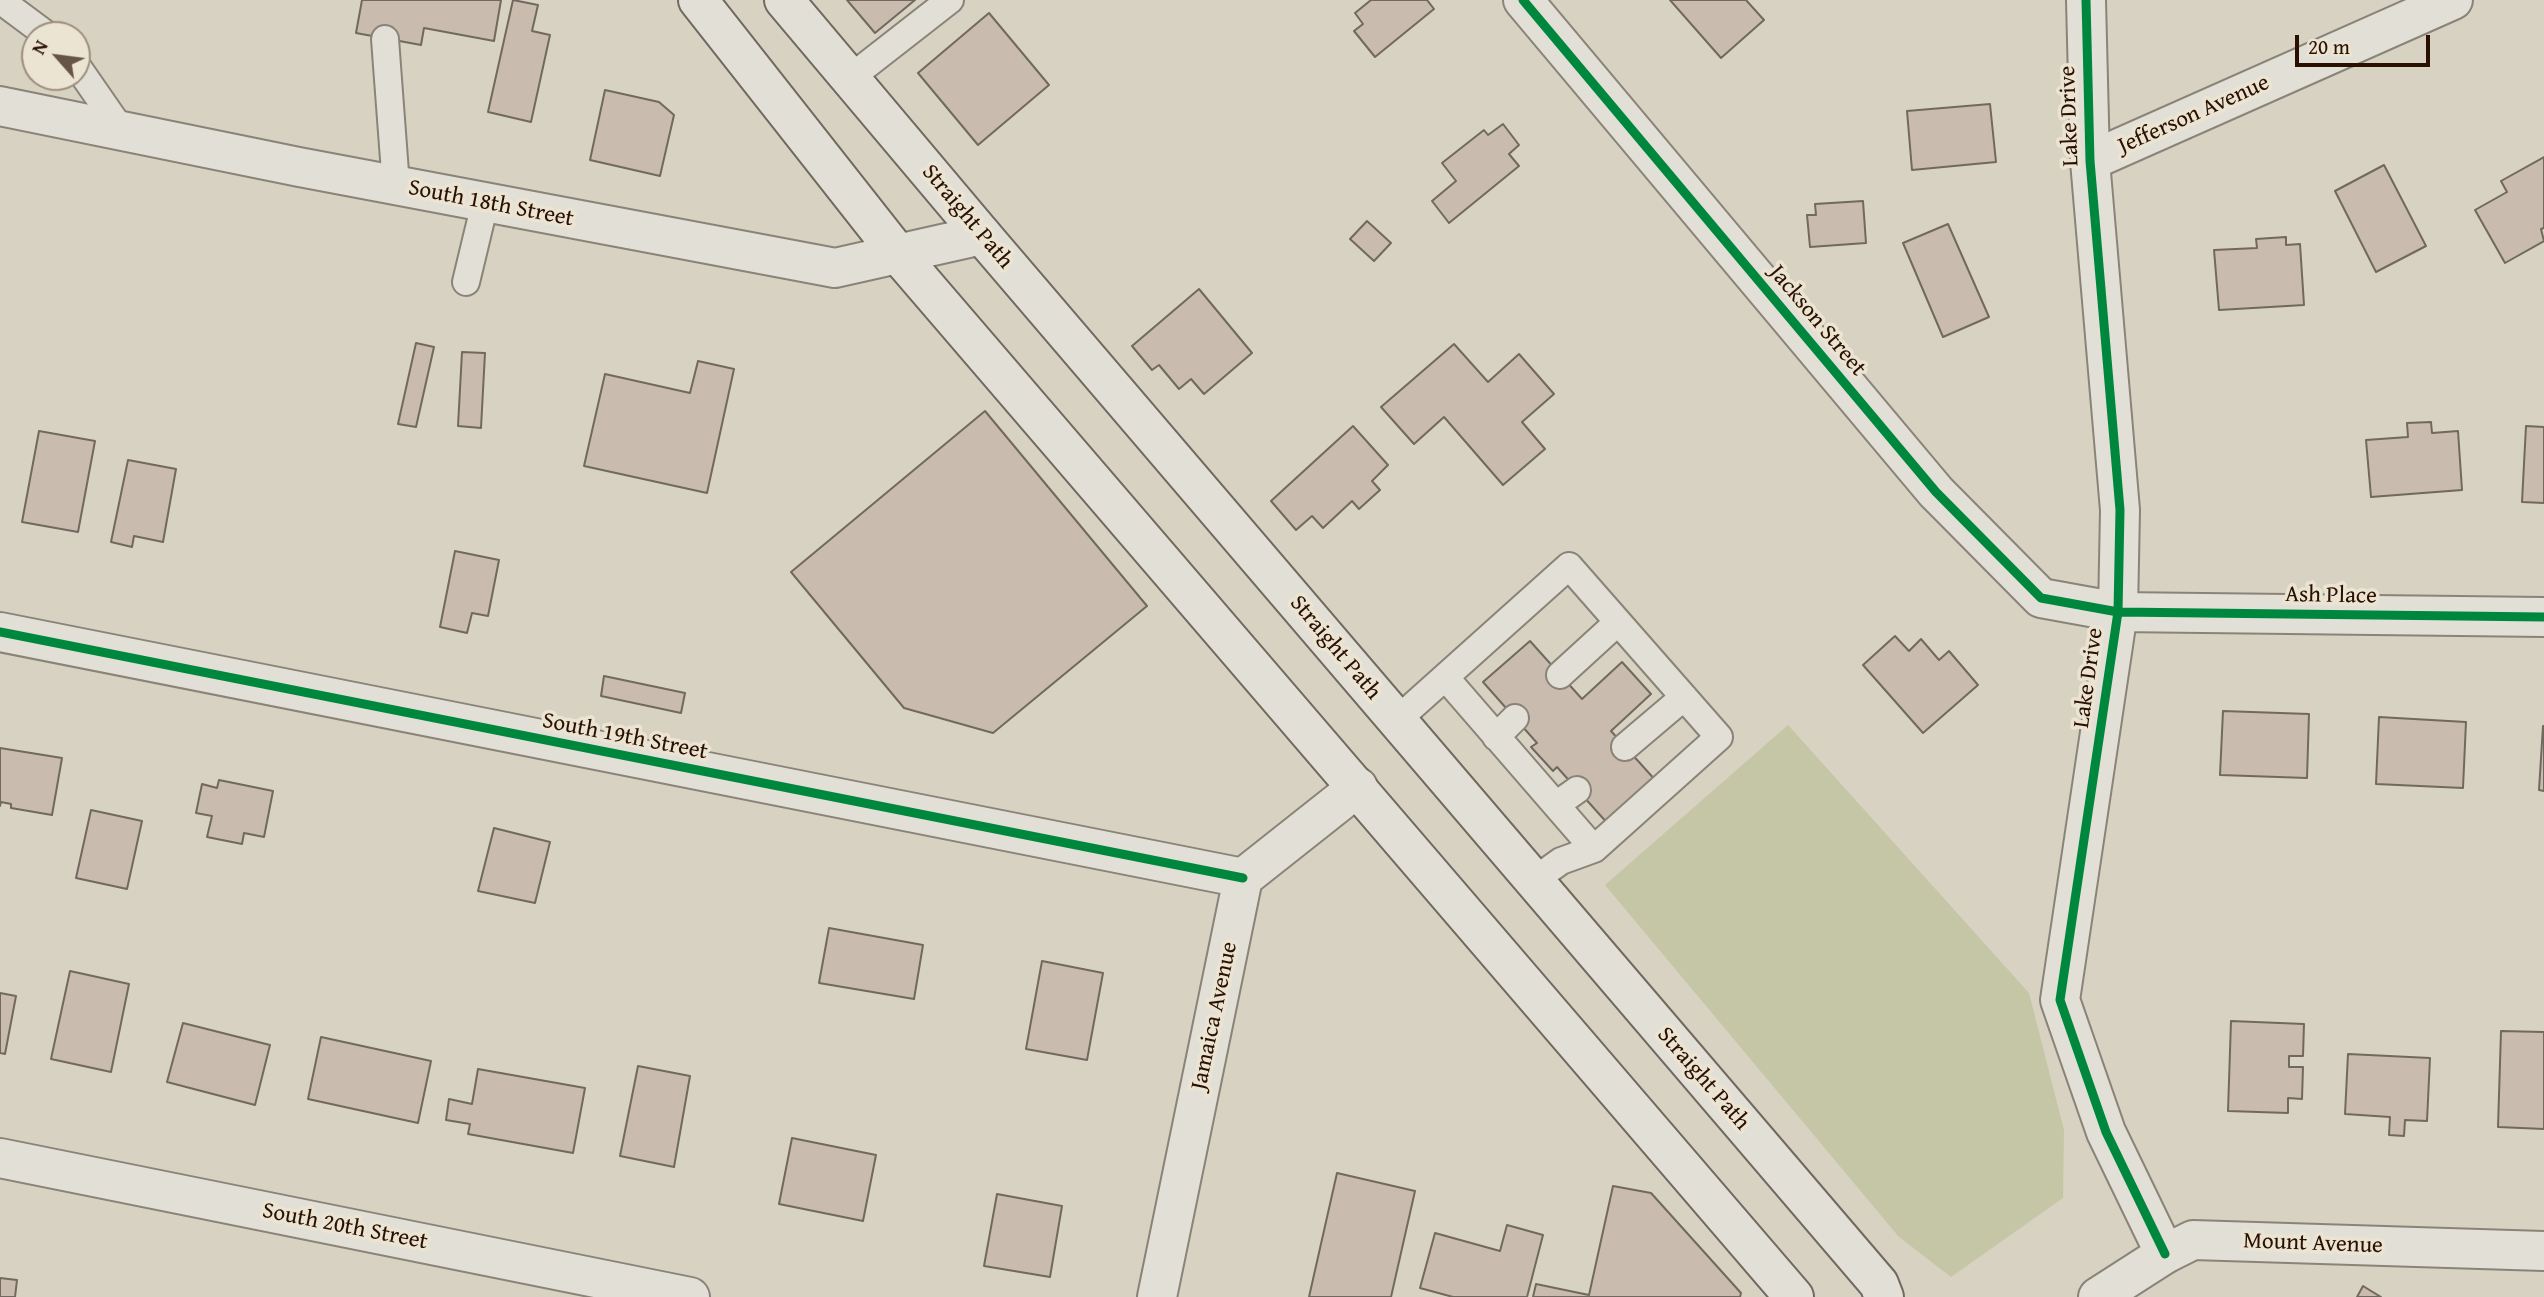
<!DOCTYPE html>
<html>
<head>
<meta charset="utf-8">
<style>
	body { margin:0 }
	#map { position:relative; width:2544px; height:1297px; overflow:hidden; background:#d8d2c3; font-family:"Gentium Book Plus",serif }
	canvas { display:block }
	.north { position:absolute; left:21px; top:21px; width:70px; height:70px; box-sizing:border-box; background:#ece4d2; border:2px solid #9e8f7e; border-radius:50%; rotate:298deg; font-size:19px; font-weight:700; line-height:28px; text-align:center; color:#291000 }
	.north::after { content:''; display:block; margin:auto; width:24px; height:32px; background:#665444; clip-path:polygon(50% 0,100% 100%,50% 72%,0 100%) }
	.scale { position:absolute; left:2295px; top:35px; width:135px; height:32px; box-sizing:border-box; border:4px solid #291000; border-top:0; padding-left:9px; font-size:21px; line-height:24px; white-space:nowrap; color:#291000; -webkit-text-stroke:5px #ece4d2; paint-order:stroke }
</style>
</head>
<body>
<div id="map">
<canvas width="2544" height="1297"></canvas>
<div class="north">N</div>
<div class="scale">20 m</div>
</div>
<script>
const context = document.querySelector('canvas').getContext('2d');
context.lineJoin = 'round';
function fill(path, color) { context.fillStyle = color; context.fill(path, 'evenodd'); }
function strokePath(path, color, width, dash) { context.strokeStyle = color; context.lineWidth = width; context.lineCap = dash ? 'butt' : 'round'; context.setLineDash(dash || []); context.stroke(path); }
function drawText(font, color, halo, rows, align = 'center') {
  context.font = font + ' "Gentium Book Plus",serif'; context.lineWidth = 7; context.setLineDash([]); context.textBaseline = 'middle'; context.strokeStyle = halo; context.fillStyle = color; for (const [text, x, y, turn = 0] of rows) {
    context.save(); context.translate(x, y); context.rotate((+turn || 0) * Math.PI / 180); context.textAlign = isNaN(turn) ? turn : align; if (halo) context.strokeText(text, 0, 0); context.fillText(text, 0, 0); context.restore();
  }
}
fill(new Path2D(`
	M1788,725l241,268 35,137 -1,68 -112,79 -52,-40 -294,-352z`), '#c5c6a5');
const building = new Path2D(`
	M362,0h139l-7,41 -70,-13 -3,17 -65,-12z
	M513,0l25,5 -6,26 18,4 -19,87 -43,-10z
	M847,0h68l-40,33z
	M1371,0h56l7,9 -59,48 -21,-26 9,-7 -8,-11z
	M1670,0h76l18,20 -43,38z
	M989,13l60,72 -71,60 -60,-72z
	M605,90l54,12 15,13 -14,61 -70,-16z
	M1990,104l6,58 -84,8 -5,-59z
	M1503,124l16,21 -10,9 10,12 -70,57 -17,-22 24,-20 -14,-18 42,-33 4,5z
	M2544,157v71l-3,1 3,12 -39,22 -30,-53 32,-18 -6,-11z
	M2384,165l42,81 -50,26 -41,-81z
	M1863,201l3,42 -56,4 -3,-32h9l-1,-11z
	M1367,221l24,22 -17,18 -24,-22z
	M1948,224l41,93 -46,20 -40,-94z
	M2286,237v8l14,-1 4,61 -85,5 -5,-60 43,-2 -1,-9z
	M1199,289l53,64 -48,41 -13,-15 -12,10 -20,-24 -7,5 -20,-24z
	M416,343l18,4 -18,80 -18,-3z
	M1454,344l34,38 31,-28 35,40 -32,28 23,27 -42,36 -59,-68 -30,27 -33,-37z
	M462,352l23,1 -4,75 -23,-2z
	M698,361l36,8 -27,124 -123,-27 21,-92 85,19z
	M985,411l162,195 -154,127 -89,-25 -113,-136z
	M2431,422l1,11 26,-2 4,59 -91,7 -5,-57 42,-3 -1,-14z
	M1353,426l35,39 -16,16 8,9 -21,19 -7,-8 -29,27 -11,-12 -16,14 -25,-29z
	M2526,426l18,1v76l-22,-1z
	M39,431l56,10 -17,91 -56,-10z
	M128,460l48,9 -13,73 -29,-6 -2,11 -21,-5z
	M455,551l44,9 -11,56 -16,-3 -5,20 -27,-6z
	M1895,636l14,15 12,-12 18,21 10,-9 29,34 -55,48 -60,-68z
	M1530,641l52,58 40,-37 29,32 -40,37 46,51 -48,43 -52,-58 -4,4 -22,-24 6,-4 -54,-61z
	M604,676l81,17 -4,20 -80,-17z
	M2223,711l86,3 -2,64 -87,-3z
	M2379,717l87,5 -3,66 -87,-4z
	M2543,726h1v65l-5,-1z
	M0,748l62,10 -10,57 -41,-7v-4l-10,-2 -1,4z
	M219,780l54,11 -9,46 -20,-4 -2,11 -35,-7 5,-21 -16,-3 6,-29 15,4z
	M91,810l51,11 -15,68 -51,-11z
	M494,828l56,14 -15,61 -57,-12z
	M829,928l94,17 -9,54 -95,-16z
	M1042,961l61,12 -16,87 -61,-11z
	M70,971l59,13 -18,88 -60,-13z
	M0,993l16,3 -11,58 -5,-1z
	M2231,1021l73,3 -1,32h-14v11h14l-1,32 -14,-1v15l-60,-2z
	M183,1023l87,22 -15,60 -88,-23z
	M2501,1031l43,1v97l-46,-2z
	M321,1037l110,24 -13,62 -110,-24z
	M2348,1054l82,4 -3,63 -22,-1 -1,16 -15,-1 1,-18 -45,-3z
	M638,1066l52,10 -16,91 -54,-11z
	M478,1069l107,19 -12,65 -105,-19 2,-10 -24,-4 3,-21 23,5z
	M792,1138l84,17 -13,66 -84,-17z
	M1337,1173l78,18 -24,106h-82z
	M1613,1186l38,7 90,100 -1,4h-207l3,-13 53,11z
	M997,1194l65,12 -12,71 -66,-11z
	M1507,1225l36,10 -16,62h-74l-33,-9 15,-55 65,18z
	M0,1278l17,2 -2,17h-15z
	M2363,1286l18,11h-24z`);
fill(building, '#c9bbad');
strokePath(building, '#71695f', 2);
const service = new Path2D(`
	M0,0l47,35
	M385,39l11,147
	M77,66l45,65
	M850,78l100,-78
	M466,282l19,-79
	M1560,675l58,-53
	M1445,677l149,172
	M1396,721l173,-155 150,171 -125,112 -33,12 -28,20
	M1496,737l19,-19
	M1625,747l59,-50
	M1556,805l21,-15`);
const minor = new Path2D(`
	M1523,0l413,492 105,106 77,14 426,5
	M2086,0l4,161 30,349 -2,102 -58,388 46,132 59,122
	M2090,161l363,-161
	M0,632l1243,246
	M0,1158l690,139
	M1157,1297l86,-419 115,-91`);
const tertiary = new Path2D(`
	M0,106l299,61 536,101 147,-33
	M2098,1297l67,-43 28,-14 351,11`);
const secondary = new Path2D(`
	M698,0l200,254 896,1043
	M784,0l198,235 897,1049 5,13`);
strokePath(service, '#8a8378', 30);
strokePath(minor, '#8a8378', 42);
strokePath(tertiary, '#8a8378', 42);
strokePath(secondary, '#71695f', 42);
strokePath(service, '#e2dfd7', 26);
strokePath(minor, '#e2dfd7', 38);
strokePath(tertiary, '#e2dfd7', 38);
strokePath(secondary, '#e2dfd7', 38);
strokePath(new Path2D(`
	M1523,0l413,492 105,106 77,14 426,5
	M2086,0l4,161 30,349 -2,102 -58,388 46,132 59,122
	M0,632l1243,246`), '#00873e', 9);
drawText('23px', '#291000', '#ece4d2', [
	["Jefferson Avenue",2194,115,-24],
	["Lake Drive",2070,116,-92],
	["South 18th Street",491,204,11],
	["Straight Path",967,217,50],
	["Jackson Street",1817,321,50],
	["Ash Place",2331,596,1],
	["Straight Path",1335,648,50],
	["Lake Drive",2089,678,-82],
	["South 19th Street",625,737,11],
	["Jamaica Avenue",1215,1016,-78],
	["Straight Path",1703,1079,49],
	["South 20th Street",345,1227,11],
	["Mount Avenue",2313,1244,2]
]);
</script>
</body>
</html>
